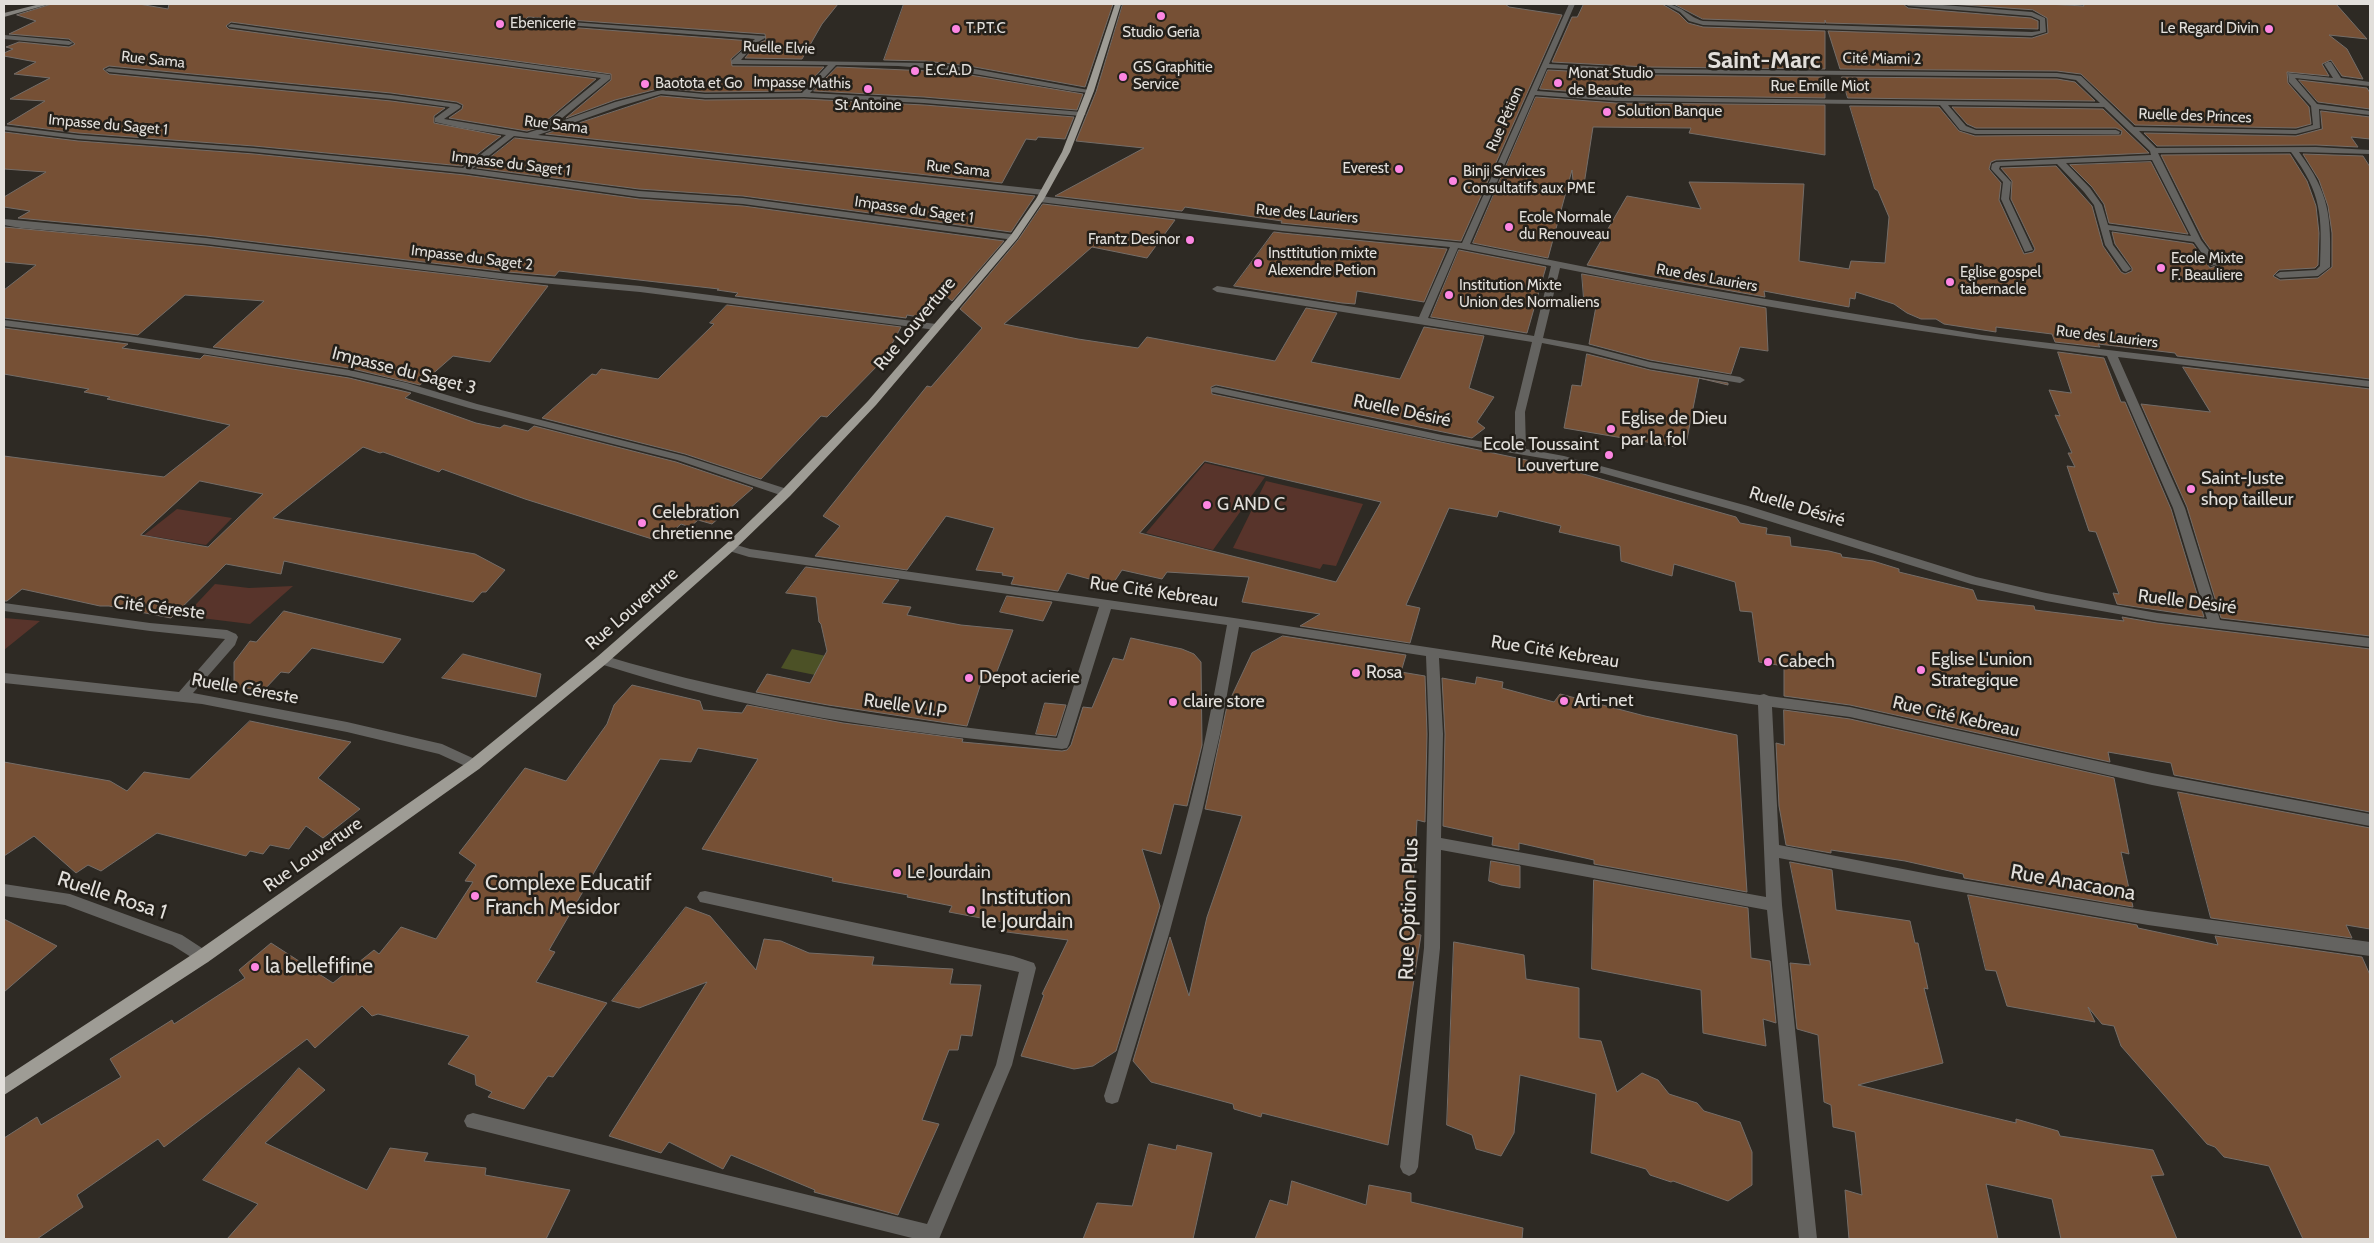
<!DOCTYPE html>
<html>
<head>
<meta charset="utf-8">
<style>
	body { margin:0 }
	#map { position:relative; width:2374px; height:1243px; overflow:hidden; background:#2e2a24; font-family:Cabin,sans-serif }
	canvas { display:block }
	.frame { position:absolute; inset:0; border:5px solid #e2dfdb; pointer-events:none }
</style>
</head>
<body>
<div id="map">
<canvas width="2374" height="1243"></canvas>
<div class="frame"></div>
</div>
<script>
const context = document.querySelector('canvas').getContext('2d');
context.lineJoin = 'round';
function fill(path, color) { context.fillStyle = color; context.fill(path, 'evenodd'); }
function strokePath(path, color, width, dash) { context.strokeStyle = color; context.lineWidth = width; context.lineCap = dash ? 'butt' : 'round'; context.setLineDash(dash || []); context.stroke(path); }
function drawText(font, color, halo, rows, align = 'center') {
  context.font = font + ' Cabin,sans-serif'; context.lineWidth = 5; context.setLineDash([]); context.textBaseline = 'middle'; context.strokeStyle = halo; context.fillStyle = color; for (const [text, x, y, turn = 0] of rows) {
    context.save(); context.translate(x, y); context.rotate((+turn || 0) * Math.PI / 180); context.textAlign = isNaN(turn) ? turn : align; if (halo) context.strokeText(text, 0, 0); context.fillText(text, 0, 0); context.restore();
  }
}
fill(new Path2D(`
	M1205,463l60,14 -52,73 -67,-17z
	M1266,481l97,23 -27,62 -13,-2 -3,5 -87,-21z
	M177,509l55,9 -26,27 -62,-10z
	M215,584l34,4 44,-2 -43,38 -65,-8z
	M4,618l36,3 -36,29z`), '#58342b');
fill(new Path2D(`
	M792,649l44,9 -11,19 -44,-9z`), '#4c5126');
const building = new Path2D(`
	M52,4h87l29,5 1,-5h669l-16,20 -20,35 -57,-1 12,-14 9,-4 -1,-6 -237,-17 -4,4 3,3 224,17 -20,18 1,7 92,1 -23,24 -96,1 -44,-4 -46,12 -49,18 45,-38v-6l-380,-52 -5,4 3,3 367,50 -51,43 -1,4 -17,5 -78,-13 13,-9 1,-4 -6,-3 -66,-9 -282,-27 -6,3 6,5 282,27 54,7 -11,8v7l67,13 -39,30 -208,-20 -176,-13 -71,-9 38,-23 -35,-2 40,-21 -36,-4 22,-12 -32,-6v-3l9,-4 -7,-2 13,-5 50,5 6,-3 -6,-5 -60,-5 27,-13 -19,-6z
	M904,4h209l-28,83 -116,-21 -44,-5 -41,-1z
	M1123,4h382l4,3 53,8 -101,226 -180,-18 1,-2 -97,-14 -3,4 -127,-15 89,-48 -68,-7 20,-49z
	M1584,4h78l17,10 9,9 15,4 122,4v38l-179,-2 -94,-5 20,-45h5z
	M1674,4h229l5,4 123,10 7,3v8l-212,-6 -1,-3v3l-122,-4z
	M1951,4h95l38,2 -1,-2h253l31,35 -38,-4 18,14 16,30 -21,-3 -11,-16 -9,4 7,12 -42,-4 1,11 21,24 2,17 -15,4 -161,-3 -54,-51 -24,-3 -217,-2 -12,-38 204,7 16,-5 -1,-15 -14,-8z
	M837,67l115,5 131,22 -6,16 -153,-13 -110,-6z
	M1548,70l98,5 179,2v21l-209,-3 -76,-6z
	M1842,77l215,2 18,3 20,19 -247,-3z
	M2299,80l68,8 3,5v16l-52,-7z
	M661,96l44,4 99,-1 120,6 150,12 -9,22 -27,-2 -2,3 -10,-1 -24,44 -456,-49z
	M1536,97l80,6 209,2v50l-136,-22 2,-5 -98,-1 -10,64h-9l-2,-21 -24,88 -75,-15z
	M1850,106l89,1 20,24 16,5 146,-1 1,-4 -6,-3h-140l-9,-4 -15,-17 151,2 46,44 -153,7 -5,2 -2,7 12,14 -2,17 25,54 9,-2 2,-3 -24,-50 1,-18 -11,-13 55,-2 36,40 11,40 18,26 4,2 7,-3v-3l-17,-24 -3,-12 81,12 17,24 11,-4 -18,-25 -42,-84 129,-1 17,27 9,25 3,27 -1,32 -3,3 -36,2 -6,6 7,4 38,-2 14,-11v-34l-4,-27 -9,-26 -16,-26 60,2 7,11v212l-193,-23 -2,-3 -77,-9 2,3 -45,-5 -3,-8 -56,-7v5l-52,-8 -8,-5h-15l-14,-6 -13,-9 -38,-12 -1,7 -5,-1 -1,9 -85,-16 1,6 -178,-32 40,-69 74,13 -12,-27 115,2 -5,77 50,8 2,-8 34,2 4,-46 -11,-26 -3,-2z
	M2321,111l49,6v22l-19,-2 7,10 -42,-2 -159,1 -13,-13 152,3 26,-7z
	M4,132l74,9 176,13 211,21 174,24 104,7 261,35 -52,60 -6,-5 -21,22 -18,-3 -1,3 -171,-22 3,-3 -21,-3 2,-1 -160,-18 -4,5 -47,-4 -302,-36 -188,-18 12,-7 -26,-4v-10l42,-25 -42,-3z
	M515,138l520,58 -24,36 -268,-36 -104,-7 -162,-21z
	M2151,162l37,72 -79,-11 -5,-19 -12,-17 -22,-22z
	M1043,204l132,16 -28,38 -55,-11 -88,77 74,15 60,9 9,-11 128,24 31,-53 31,5 -26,49 89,17 24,-52 60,9 -15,52 25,9 -17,25 8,6 -13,10 -256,-53 -5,2 1,7 343,72 181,51 4,6 27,5 -1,6 24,3 1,9 38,5 12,3 1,3 31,4 26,8v3l74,18 4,10 57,6 1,4 89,11 -2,-4 35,6 213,26v163l-196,-37 -3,-12 -23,-4 -40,-7 2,10 -260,-57 -66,-9v-30l-25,-4 -7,-50 -12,-1 -5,-29 -61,-18 -2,12 -51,-15 -1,-15 -61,-14 2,-6 -62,-15 -2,6 -48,-9 -43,97 14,3 -10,35 -110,-17 20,-12 -78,-12 7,-25 -82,-5 -5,7 -40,-9 -10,15 -45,-12 -9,18 -47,-7 3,-7 -12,-2 1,-2 -27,-3 18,-42 -48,-12 -39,54 -92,-14 25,-30 -17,-10 104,-130 4,1 51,-59 -22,-19 58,-69zM1205,461l176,41 -45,80 -196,-49z
	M4,227l202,19 342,40 -58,76 -37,-6 -33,29 -71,-17 -136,-21 51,-46 -79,-6 -47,40 -134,-17v-28l32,-25 -32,-3z
	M1274,232l8,1 165,16 -23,53 -67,-11 -2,13 -13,-1 -108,-17z
	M1459,250l87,17 -19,66 -96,-16z
	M1582,274l184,34 2,43 -28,-4 -9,27 -81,-14 -61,-16 8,-43 -13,-2z
	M727,305l174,22 -17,32 -57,58 -6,-1 -60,63 -76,-25 -143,-36 50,-44 4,1 5,-6 57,10 56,-55 -4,-1z
	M4,328l124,16 -6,4 78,11 4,-4 145,23 62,15 -6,5 71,25 24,5 4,-3 24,6 6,-5 142,36 77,26 -41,36 -14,-4 -8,7 -9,-3 -13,12 -9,-2 -7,5 -127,-40 -83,-30 -3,3 -56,-20 -3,1 -17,-6 -90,71 202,36 30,16 -19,22h-4l-9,10 -189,-41 -3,13 -55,-10 -55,54 -62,-12h-9l-78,-17 -15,12h-3v-145l160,21 66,-52 -123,-26 3,-2 -26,-5 5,-3 -85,-15zM200,481l63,13 -55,53 -67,-12z
	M2058,352l46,6 17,44h4l46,107 33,108 -87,-13 -4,-11 6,1 -23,-62 -7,-1 -22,-65 8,1 -7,-14h4l-17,-38 5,1 -11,-26 22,3z
	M1587,354l63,16 78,13v2l-29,-7 -13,66 -9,-2 -1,5 -112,-19 8,-43 9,1z
	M2183,367l187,22v247l-149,-18 -34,-111 -46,-103 69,8z
	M806,567l93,13 -17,23 29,4 -4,8 54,10 52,5 -17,44 -7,10 -8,-1 -14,43 -139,-21 -72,-13 11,-18 43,9 17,-32 -6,-27 -2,-2 -3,-25 -30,-4z
	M1007,596l45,6 -9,19 -43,-9z
	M284,611l117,28 -18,24 -71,-15 -23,25 -8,-1 -18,19 -29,-5v-24l16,-21 6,1z
	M1283,636l123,19 -5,17 24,4 2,58 -2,88 -8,-2 -5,88h2l-4,25 11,2 -33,210 -126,-32 -1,4 -27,-8 -1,-5 -82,-22 -18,-21 37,-124 19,59 18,-79 35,-101 -37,-7 22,-103 25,-53z
	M1131,638l51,11 12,5 7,8 1,83 -15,61 -13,-2 -13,50 -19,-5 18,57 -44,145 -23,15 -19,3 -53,-13 23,-61 -2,-1 26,-54 -69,-9 3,-9 -53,-10 3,-6 -45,-9 1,-2 -76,-14 1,-3 -131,-29 56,-90 -60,-11 -7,14 -31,-3 -111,191 6,2 -19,30 71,21 -54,74 -5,-1 -24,33 -36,-12 4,-5 -16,-7 -1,-10 -27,-11 21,-28 -91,-22 -6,2 -10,-10 -47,42 -8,-9 -143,108 -6,-8 -81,56 6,12 -46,32h-33v-101l33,-21 4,8 80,-48 -11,-18 62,-39 2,4 71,-46 -6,-8 32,-27 62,40 41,-33 5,4 22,-27 35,12 37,-57 -8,-1 11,-16 -17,-12 66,-85 41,13 41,-57 7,-19 18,-20 68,16 3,9 39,3 5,-8 96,18 120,16 -1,3 100,9 5,-1 4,-5 12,-38 9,1 21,-50 10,2z
	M463,654l78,20 -5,23 -94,-19z
	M1477,677l26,5 -1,6 52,14 6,-8 85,22 92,19 10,157 -153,-28v-4l-75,-17v7l-27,-5 1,-8 -50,-11 2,-92 -3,-56 33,6z
	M1045,703l21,2 -10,31 -20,-2z
	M1784,710l66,9 264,59 15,76 -8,-2 12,55 -169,-29 -1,-4 -58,-13 -74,-11v3l-45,-8 -7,-39 -3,-63 8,2z
	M250,721l101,21 -33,36 42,31 -37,29 -17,-12 -17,23 -19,-4 -7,9 -13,-3 -4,5 -89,-23 -56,38 -13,-6 -12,8 -42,-37 -30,20v-94l106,19 17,10 17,-19 45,7z
	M2178,792l192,36v101l-24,-4 6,13 -141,-20z
	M1491,861l29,5v22l-19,-3 -12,-4z
	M1790,862l42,8 4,40 74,11 5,22h3l10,46 -4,-1 19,75 -85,22 158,38v-4l42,12 2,5 93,14 11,25 -13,1 26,63h-116l-9,-40 -66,-15 12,55h-149l-4,-49 17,5 -7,-63 -22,-5 -2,-22 -7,-3 -6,-67 -21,-6 -7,-66 20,2z
	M1594,880l154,28 3,50 19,3 6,62 -13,-4 3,27 -63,-13 -2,-43 -109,-21z
	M1968,895l169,30 1,3 80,17 -3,-9 147,21 8,18v264h-67l-34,-73 -45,-9 -9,-10 -8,-3 -86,-98 -7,-20 -12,-2 -14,-17 7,15 -88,-16 -11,-35 -10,-1z
	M686,907l24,9 46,54 8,-31 17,2 28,12 65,4 -2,8 81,4 -3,15 31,1 -9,51 -11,-1 -3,15h-9l-27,70 17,4 -41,91 -84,-23 1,-2 -84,-35 -8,14 -54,-27 -8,11 -52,-17 98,-154 -68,26 -27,-7z
	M4,919l53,27 -53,46z
	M1454,942l70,13 2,24 53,9v50l22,3 16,51 25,-19 16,7 11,14 28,9 7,8 36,11 12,30v33l-24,16 -55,-20 -2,1 -21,-7 -4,-6 -55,-16 5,-59 -76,-19 -6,58 -13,23 -25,-7 -4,-14 -25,-10z
	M299,1068l26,22 -60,53 102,47 23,-42 38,5 -4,8 62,7 -1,7 85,15 -24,49h-319l31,-35 -55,-24z
	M1149,1144l27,6 1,-5 35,8 -19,86h-110l14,-36 35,3z
	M1292,1181l74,24 3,-20 42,8v9l112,26 -1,11h-267l15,-39 17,5z`);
fill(building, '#765035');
strokePath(building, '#746d68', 1);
fill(new Path2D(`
	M1569,4h6l-26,60 97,5 411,4 24,3 53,51 162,3 17,-5 -2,-19 -22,-24 -1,-9 45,5 -9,-14 4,-2h3l10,16 29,4v4l-75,-8 22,26 53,7v4l-51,-6 1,19 -24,6 -157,-3 17,17 160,-1 54,3v4l-71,-2c31,42 32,64 31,115l-12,9 -38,2 -5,-3 5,-3 36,-2 4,-4c2,-51 2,-72 -29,-114l-133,1 43,87 18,24 -8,2 -17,-24 -85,-12 4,15 18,24 -5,3 -3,-1 -18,-26 -11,-40 -10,-13 -27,-28 -57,2 -1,3 12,13 -2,17 24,51 -8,2 -24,-53 2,-17 -12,-13 1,-5 4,-2 155,-7 -1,-4 -46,-44 -156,-2 18,21 10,4h140l4,2 -1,2h-144l-15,-4 -20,-25 -324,-4 -81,-6 -65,149 181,36 331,55 388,46v6l-252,-30 67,151 35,112 150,18v9l-213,-26 -111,-20 -75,-17 -231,-72 -181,-51 -117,-20 -230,-49v-4l4,-1 226,48 73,12v-35l17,-70 -315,-50 -5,-3 5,-3 202,31 31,-70 -168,-16 -242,-29 -4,-3 4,-3 242,29 180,18zM1547,68l99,5 411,4 19,3 24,23 -484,-6 -79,-6zM2152,160l39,76 -83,-11 -6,-20 -12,-17 -24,-25zM1458,248l93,18 -17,70 -106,-18zM1560,268c181,36 364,66 547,88l66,152 34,111 -50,-6 -111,-20 -70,-16 -228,-71 -184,-50 -38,-7 -1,-37 17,-69 46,9 62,16 90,15 5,-3 -5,-3 -90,-15 -62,-16 -45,-8z
	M1664,4c17,0 24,13 39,17l329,11 8,-1v-11l-9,-4 -123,-10 -3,-2h25l102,8 13,6 1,14 -14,4 -329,-11 -14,-4 -9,-9z
	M529,19l236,17v2l-9,5 -15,17 184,3 44,5 125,23 -4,2 -18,-2 -120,-21 -54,-4 -62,-1 -26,28 114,6 158,13 4,2 -4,2 -158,-13 -120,-6 -99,1 -44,-4 -40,12 -83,29 508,55 1,2 -4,3 -529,-59 -42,33 167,22 104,7 274,37 1,2 -4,3 -271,-36 -104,-7 -174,-24 -211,-21 -176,-13 -74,-9v-4l74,9 176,13 209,20 43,-33 -45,-7 -26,-6v-4l15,-11 -59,-8 -282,-27 -4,-2 4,-2 282,27 66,9 4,2 -1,2 -16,11 83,14 19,-6v-4l55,-45 -372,-51 -1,-1 3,-2 379,51v4l-54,44 59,-21 46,-12 44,4 97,-1 26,-28 -96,-1v-4l23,-21 -228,-17 -1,-1z
	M4,35l65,6 4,2 -4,2 -65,-6z
	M4,219l202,19 302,36 132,12 296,38 5,3 -5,3 -296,-38 -132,-12 -302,-36 -185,-16 -17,-3z
	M4,320l126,16 219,34 58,13 70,21 208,52 105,34 2,3 -6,4 -109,-37 -208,-52 -68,-20 -52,-12 -219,-34 -126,-16z
	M730,543l20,6 484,69 418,63 108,14 4,-1 5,2 81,11 302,66 218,41v12l-218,-41 -302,-68 -78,-10 7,138 160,31 209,35 222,31v14l-222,-31 -209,-37 -160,-30 3,47 35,334h-18l-32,-329 -326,-60 -1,98 -22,219 -3,6 -6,3 -6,-3 -3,-6 24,-219 5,-214 -3,-78 -187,-29 -19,107 -18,78 -33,122 -49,162 -2,6 -6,2 -6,-2 -2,-6c34,-107 68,-215 94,-325 11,-48 20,-97 29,-146l-116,-16 -42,135 -2,4 -5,1c-116,-13 -234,-26 -348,-53 -39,-9 -78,-21 -117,-33l-1,-3 1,-3 5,-2c149,45 301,66 455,83l42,-131 -350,-50 -23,-7 -2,-3zM1439,658l319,47 8,192 -325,-59 2,-104z
	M4,603l146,20 77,7 9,4 2,3 -3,8 -42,48 154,29 95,22 37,17 2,4 -2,4 -5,1 -35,-16 -92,-22 -145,-28 -198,-21v-10l175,19 46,-53 -75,-8 -146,-20z
	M4,884l66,10 112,41 26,17 2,5 -2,5 -6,2 -30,-19 -107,-40 -61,-9z
	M705,891l308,65 21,7 2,5 -24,97 -73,174h-23l-449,-112 -3,-6 3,-6 6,-2 454,111 69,-159 23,-93 -314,-69 -5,-1 -3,-5 3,-5z`), '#646360');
fill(new Path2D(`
	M40,4h10l-46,13v-4z`), '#85837e');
fill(new Path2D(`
	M1115,4h6l-27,87 -24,61 -26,47 -27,40 -141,166 -86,91 -56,54 -127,113 -128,106 -271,193 -204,133v-17l192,-126 273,-191 128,-104 129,-113 56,-54 86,-89 143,-166 25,-36 26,-47 24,-61z`), '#9e9c95');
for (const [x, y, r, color] of [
	[1161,16,5,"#fd86e2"],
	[500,24,5,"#fd86e2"],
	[956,29,5,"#fd86e2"],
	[2269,29,5,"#fd86e2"],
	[915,71,5,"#fd86e2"],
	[1123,77,5,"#fd86e2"],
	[1558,83,5,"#fd86e2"],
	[645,84,5,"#fd86e2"],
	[868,89,5,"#fd86e2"],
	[1607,112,5,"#fd86e2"],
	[1399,169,5,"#fd86e2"],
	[1453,181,5,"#fd86e2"],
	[1509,227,5,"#fd86e2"],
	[1190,240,5,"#fd86e2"],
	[1258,263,5,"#fd86e2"],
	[2161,268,5,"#fd86e2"],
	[1950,282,5,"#fd86e2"],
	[1449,295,5,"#fd86e2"],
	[1611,429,5,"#fd86e2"],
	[1609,455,5,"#fd86e2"],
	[2191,489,5,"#fd86e2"],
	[1207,505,5,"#fd86e2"],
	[642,523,5,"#fd86e2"],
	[1768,662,5,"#fd86e2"],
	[1921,670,5,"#fd86e2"],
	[1356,673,5,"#fd86e2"],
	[969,678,5,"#fd86e2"],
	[1564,701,5,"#fd86e2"],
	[1173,702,5,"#fd86e2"],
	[897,873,5,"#fd86e2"],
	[475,896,5,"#fd86e2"],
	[971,910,5,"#fd86e2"],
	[255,967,5,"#fd86e2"]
]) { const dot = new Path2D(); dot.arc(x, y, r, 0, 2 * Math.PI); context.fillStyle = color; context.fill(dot); strokePath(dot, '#24201a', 2); }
drawText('15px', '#e2dfdb', '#24201a', [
	["Ebenicerie",510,24],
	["T.P.T.C",966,29],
	["Le Regard Divin",2259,29,"right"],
	["Studio Geria",1161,33,"center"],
	["GS Graphitie",1133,68],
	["Service",1133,85],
	["E.C.A.D",925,71],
	["Monat Studio",1568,74],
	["de Beaute",1568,91],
	["Baotota et Go",655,84],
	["St Antoine",868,106,"center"],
	["Solution Banque",1617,112],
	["Everest",1389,169,"right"],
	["Binji Services",1463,172],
	["Consultatifs aux PME",1463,189],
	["Ecole Normale",1519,218],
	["du Renouveau",1519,235],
	["Frantz Desinor",1180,240,"right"],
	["Insttitution mixte",1268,254],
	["Alexendre Petion",1268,271],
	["Ecole Mixte",2171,259],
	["F. Beauliere",2171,276],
	["Eglise gospel",1960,273],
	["tabernacle",1960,290],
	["Institution Mixte",1459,286],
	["Union des Normaliens",1459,303]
], 'left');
drawText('15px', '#e2dfdb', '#24201a', [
	["Ruelle Elvie",779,48,2],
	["Cité Miami 2",1882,59,1],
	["Rue Sama",153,60,6],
	["Impasse Mathis",802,83,1],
	["Rue Emille Miot",1820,87],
	["Ruelle des Princes",2195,116,2],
	["Rue Pétion",1505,119,-66],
	["Impasse du Saget 1",108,125,5],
	["Rue Sama",556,125,7],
	["Impasse du Saget 1",511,164,7],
	["Rue Sama",958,169,6],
	["Impasse du Saget 1",914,210,8],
	["Rue des Lauriers",1307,214,5],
	["Impasse du Saget 2",472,258,7],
	["Rue des Lauriers",1707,278,10],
	["Rue des Lauriers",2107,337,7]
]);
drawText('18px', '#e2dfdb', '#24201a', [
	["Rue Louverture",915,324,-50],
	["Impasse du Saget 3",404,371,14],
	["Ruelle Désiré",1402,411,12],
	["Ruelle Désiré",1797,507,17],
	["Rue Cité Kebreau",1154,592,8],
	["Ruelle Désiré",2187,602,7],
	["Cité Céreste",159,608,7],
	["Rue Louverture",632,609,-41],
	["Rue Cité Kebreau",1555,652,9],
	["Ruelle Céreste",245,689,10],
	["Ruelle V.I.P",905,706,8],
	["Rue Cité Kebreau",1956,717,13],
	["Rue Louverture",313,855,-35]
]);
drawText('18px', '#e2dfdb', '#24201a', [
	["Eglise de Dieu",1621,419],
	["par la fol",1621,440],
	["Ecole Toussaint",1599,445,"right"],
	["Louverture",1599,466,"right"],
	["Saint-Juste",2201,479],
	["shop tailleur",2201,500],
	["G AND C",1217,505],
	["Celebration",652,513],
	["chretienne",652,534],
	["Eglise L'union",1931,660],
	["Strategique",1931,681],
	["Cabech",1778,662],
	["Rosa",1366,673],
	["Depot acierie",979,678],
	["Arti-net",1574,701],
	["claire store",1183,702],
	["Le Jourdain",907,873]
], 'left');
drawText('21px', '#e2dfdb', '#24201a', [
	["Rue Anacaona",2073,883,10],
	["Ruelle Rosa 1",112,896,18],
	["Rue Option Plus",1409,909,-88]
]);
drawText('21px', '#e2dfdb', '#24201a', [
	["Complexe Educatif",485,884],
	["Franch Mesidor",485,908],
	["Institution",981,898],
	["le Jourdain",981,922],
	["la bellefifine",265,967]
], 'left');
drawText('bold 24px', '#e2dfdb', '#24201a', [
	["Saint-Marc",1764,61]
]);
</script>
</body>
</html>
